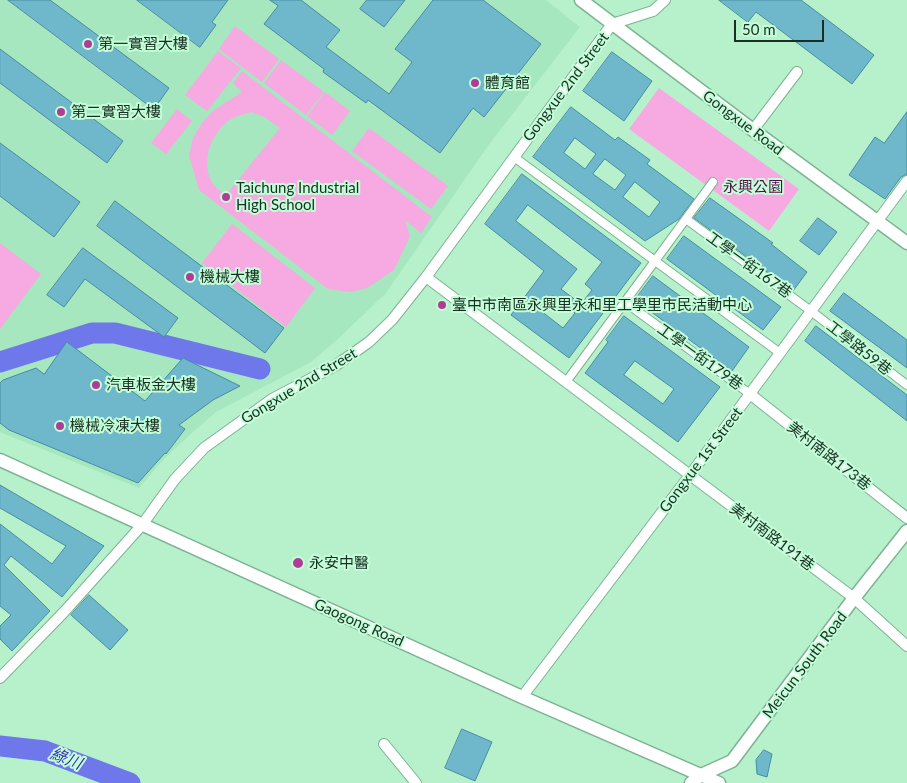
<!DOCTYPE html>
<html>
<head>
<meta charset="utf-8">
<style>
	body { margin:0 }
	#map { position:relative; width:907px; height:783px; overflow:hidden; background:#b7f1cc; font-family:Lato,sans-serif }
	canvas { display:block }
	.scale { position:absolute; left:734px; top:20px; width:90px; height:22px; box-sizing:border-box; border:2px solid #182f21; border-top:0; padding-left:6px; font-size:15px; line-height:18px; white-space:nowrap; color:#182f21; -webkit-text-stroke:4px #c4fed9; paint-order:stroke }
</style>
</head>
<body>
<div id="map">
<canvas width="907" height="783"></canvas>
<div class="scale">50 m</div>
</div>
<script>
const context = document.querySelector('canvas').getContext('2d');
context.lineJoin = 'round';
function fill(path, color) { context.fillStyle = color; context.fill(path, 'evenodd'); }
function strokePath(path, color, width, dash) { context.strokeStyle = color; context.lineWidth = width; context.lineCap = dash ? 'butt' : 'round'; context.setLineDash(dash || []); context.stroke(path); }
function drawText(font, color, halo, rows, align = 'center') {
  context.font = font + ' Lato,"Noto Sans TC",sans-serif'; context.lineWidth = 4; context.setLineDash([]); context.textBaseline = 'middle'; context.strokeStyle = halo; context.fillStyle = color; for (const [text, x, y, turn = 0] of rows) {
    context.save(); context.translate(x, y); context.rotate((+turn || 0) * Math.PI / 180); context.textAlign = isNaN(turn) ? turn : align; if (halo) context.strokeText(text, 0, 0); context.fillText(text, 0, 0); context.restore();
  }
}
fill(new Path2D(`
	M0,0h546l34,27 -90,116 -104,150 -48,46 -27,23 -95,50 -23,20 -29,27 -25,29 -139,-56z`), '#a6e7bf');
fill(new Path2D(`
	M235,26l44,33 -17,23 -43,-33z
	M218,51l23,17 -34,43 -22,-16z
	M281,60l43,32 -18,23 -42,-32z
	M242,71l190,146 -11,16 -16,-13 5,16 -16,34 -27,18 -17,4 -22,-3 -129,-99 -10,-35 4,-17 9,-15 12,-13 28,-18 -9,-9zM252,112l14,6 14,10 -54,67c-4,-3 -9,-6 -12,-10 -16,-21 -2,-56 19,-67 6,-3 13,-4 19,-6z
	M659,88l140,101 -30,42 -140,-102z
	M325,92l25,19 -18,24 -25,-19z
	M177,109l15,12 -26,33 -15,-11z
	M369,128l79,58 -17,23 -79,-58z
	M232,224l83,64 -29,39 -84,-64z
	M0,243l41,31 -41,55z`), '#f7a9e2');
strokePath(new Path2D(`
	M0,362l92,-29h23l145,36
	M0,746l45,5 85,32`), '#6f78ea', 21);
const building = new Path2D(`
	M8,0h42l119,88 -15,21z
	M137,0h91l-16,22 4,3 -16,22z
	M270,0h31l39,30 -14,17 63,47 23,-32 -17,-13 38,-49h50l58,44 -57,73 -11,-9 -33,45 -72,-53 -2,3 -43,-31 1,-3 -60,-45 14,-18z
	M367,0h38l-21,27 -24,-18z
	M719,0h82l73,55 -22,29 -96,-72 -8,10z
	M0,49l123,92 -16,22 -107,-80z
	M612,52l40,29 -28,40 -41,-30z
	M571,107l44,33 3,-3 32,23 -3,4 47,35 -15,20 -34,22 -112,-84zM575,138l21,16 -11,15 -21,-16zM605,159l21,16 -11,15 -22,-16zM635,182l25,20 -11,15 -26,-20z
	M907,112v62l-6,3 -16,22 -36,-24 26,-38 9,6z
	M0,143l80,59 -26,35 -54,-41z
	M522,174l119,89 -72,95 -58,-43 33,-44 -59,-47zM528,205l74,57 -17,22 7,6 -11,14 -20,-15 16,-20 -61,-48zM553,296l22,17 -12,15 -22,-17z
	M710,198l63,45 -2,1 36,28 -14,19 -99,-73z
	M115,201l169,127 -19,25 -168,-127z
	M818,218l19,14 -18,23 -19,-14z
	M684,236l97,71 -18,23 -96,-71z
	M83,248l95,70 -14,19 -79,-58 -21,28 -17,-12z
	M653,276l96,71 -17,24 -97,-71z
	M844,293l63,47v28l-77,-57z
	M624,316l96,71 -42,55 -93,-69 23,-31 -2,-2zM635,361l39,28 -11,15 -39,-29z
	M816,326l91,69v26l-102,-80z
	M67,342l78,59 38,-43 57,28 -27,14 -34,25 6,4 -19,25 -1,-1 -27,30 -129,-53 -9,-7v-40l3,-3 33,-12 8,6z
	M0,485l104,61 -42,51 -51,-41 -7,9 46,46 -38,40 -12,-12v-13l11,-11 -11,-9v-82l52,40 14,-18 -66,-38z
	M89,595l39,35 -18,20 -39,-35z
	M462,729l30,13 -17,39 -30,-13z
	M764,750l8,4 -5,23 -10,-3 -1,-14z`);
fill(building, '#6fb7ca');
strokePath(building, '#468ea1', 1);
const pedestrian = new Path2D(`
	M514,157l266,196
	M686,219l125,92 96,74
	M625,302l125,92
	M566,382l147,-200`);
const minor = new Path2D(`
	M753,130l44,-58
	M426,277l428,321 53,48
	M750,394l157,124
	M0,678l64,-66 78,-87 33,-46 29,-31 68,-49 63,-33 34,-24 23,-22 34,-43 186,-253 41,-13 12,-11
	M522,697l168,-222 217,-294
	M384,744l32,39`);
const tertiary = new Path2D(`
	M581,0l172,130 154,113
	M0,460l522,237 197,86
	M691,783l10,-8 31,-14 122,-163 53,-67`);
strokePath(pedestrian, '#7cb391', 10);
strokePath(minor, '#7cb391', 12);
strokePath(tertiary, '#7cb391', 15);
strokePath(pedestrian, '#fff', 8);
strokePath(minor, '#fff', 10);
strokePath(tertiary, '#fff', 12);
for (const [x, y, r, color] of [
	[88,44,5,"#af3d97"],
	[475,83,5,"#af3d97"],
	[61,112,5,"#af3d97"],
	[226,197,5,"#af3d97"],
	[190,277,5,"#af3d97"],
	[442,305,5,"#af3d97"],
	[96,385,5,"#af3d97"],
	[60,426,5,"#af3d97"],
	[298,563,6,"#af3d97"]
]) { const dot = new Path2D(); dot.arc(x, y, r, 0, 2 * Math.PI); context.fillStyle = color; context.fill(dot); strokePath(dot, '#c4fed9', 2); }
drawText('15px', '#182f21', '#c4fed9', [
	["第一實習大樓",98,44],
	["體育館",485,83],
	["第二實習大樓",71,112],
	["Taichung Industrial",236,188],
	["High School",236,205],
	["機械大樓",200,277],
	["臺中市南區永興里永和里工學里市民活動中心",452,305],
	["汽車板金大樓",106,385],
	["機械冷凍大樓",70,426],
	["永安中醫",309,563]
], 'left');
drawText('15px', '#182f21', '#c4fed9', [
	["Gongxue 2nd Street",566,87,-53],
	["Gongxue Road",743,123,37],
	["工學一街167巷",749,265,36],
	["工學路59巷",859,348,38],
	["工學一街179巷",700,357,36],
	["Gongxue 2nd Street",299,386,-31],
	["美村南路173巷",829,456,38],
	["Gongxue 1st Street",701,460,-53],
	["美村南路191巷",772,537,37],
	["Gaogong Road",359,623,24],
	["Meicun South Road",805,665,-53]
]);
drawText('15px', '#520c45', '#c4fed9', [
	["永興公園",753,187]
]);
drawText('italic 16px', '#392fb4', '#c4fed9', [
	["綠川",66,759,21]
]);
</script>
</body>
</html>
